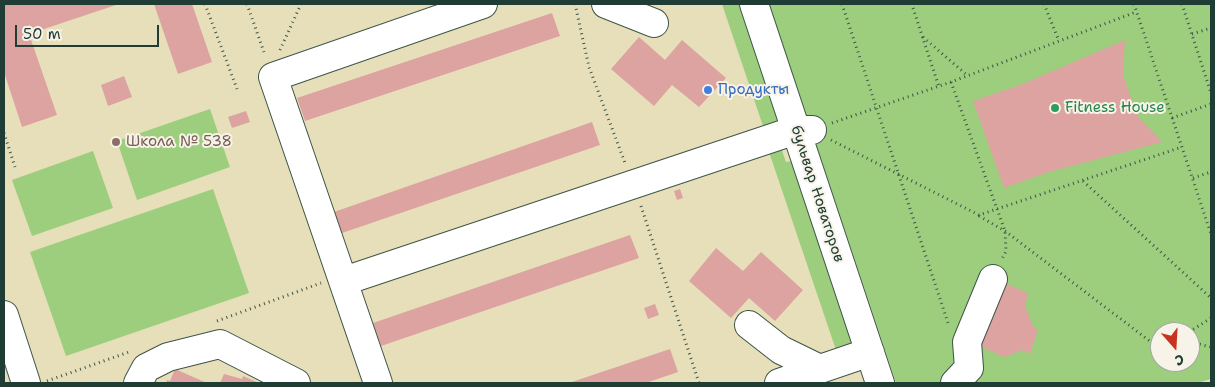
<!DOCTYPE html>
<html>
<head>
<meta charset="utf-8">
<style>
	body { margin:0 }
	#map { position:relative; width:1215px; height:387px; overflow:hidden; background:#e7dfb9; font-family:"Shantell Sans",sans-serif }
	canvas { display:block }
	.frame { position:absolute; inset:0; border:5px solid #1f3d34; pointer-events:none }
	.north { position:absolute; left:1150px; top:322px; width:50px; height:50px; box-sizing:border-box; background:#f7f3e8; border:1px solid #a1aaa0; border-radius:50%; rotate:161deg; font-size:14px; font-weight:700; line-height:20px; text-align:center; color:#1f3d34 }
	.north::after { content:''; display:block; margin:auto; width:18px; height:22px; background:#c8321e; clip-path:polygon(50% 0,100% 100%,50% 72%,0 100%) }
	.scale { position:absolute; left:15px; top:25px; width:144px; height:22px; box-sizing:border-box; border:2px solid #1f3d34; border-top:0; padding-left:6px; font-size:15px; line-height:18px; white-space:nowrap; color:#1f3d34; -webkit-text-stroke:4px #f7f3e8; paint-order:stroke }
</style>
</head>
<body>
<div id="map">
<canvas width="1215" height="387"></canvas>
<div class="frame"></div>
<div class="north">С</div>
<div class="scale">50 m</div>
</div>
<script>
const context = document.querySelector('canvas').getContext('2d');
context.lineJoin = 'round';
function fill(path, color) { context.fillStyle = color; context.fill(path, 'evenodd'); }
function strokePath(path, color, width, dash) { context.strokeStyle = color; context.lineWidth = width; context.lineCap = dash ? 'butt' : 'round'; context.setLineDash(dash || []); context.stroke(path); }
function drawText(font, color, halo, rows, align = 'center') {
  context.font = font + ' "Shantell Sans",sans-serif'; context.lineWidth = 4; context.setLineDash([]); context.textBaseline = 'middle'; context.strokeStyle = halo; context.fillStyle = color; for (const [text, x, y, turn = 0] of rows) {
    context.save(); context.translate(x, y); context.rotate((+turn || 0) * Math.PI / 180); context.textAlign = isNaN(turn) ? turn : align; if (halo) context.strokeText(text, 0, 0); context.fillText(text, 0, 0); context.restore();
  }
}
fill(new Path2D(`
	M722,4h18l41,123 -16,5z
	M769,4h442v375l-14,4h-301zM1160,332h30v30h-30z
	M210,109l20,58 -93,33 -20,-59z
	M780,145l6,17 6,-1 63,186 -18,6 -69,-204z
	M93,151l20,57 -81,28 -20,-56z
	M213,189l36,104 -183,63 -36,-104z`), '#9cce7d');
fill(new Path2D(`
	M4,4h115l-90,30 28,81 -35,12 -18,-55z
	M154,4h38l20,58 -34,12z
	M552,13l8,23 -255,85 -8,-23z
	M639,37l26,23 17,-20 44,38 -27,29 -27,-22 -18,21 -43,-37z
	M1125,40l-2,35 14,40 25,27 -113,30 -45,16 -31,-87 47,-16z
	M124,76l8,21 -24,9 -7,-21z
	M246,111l4,11 -18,6 -4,-11z
	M592,122l8,23 -258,88 -8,-21z
	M680,189l3,9 -6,2 -3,-9z
	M630,235l9,23 -258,88 -8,-23z
	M716,248l27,23 18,-19 42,38 -28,31 -26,-23 -18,20 -42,-37z
	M1005,283l23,10 -3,13 8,20 5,4 -8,24 -7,-4 -19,7 -27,-12z
	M655,304l4,11 -11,4 -4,-11z
	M670,349l8,23 -32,11h-77z
	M175,369l32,14h-41l1,-3 3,1z
	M224,374l18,5 1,-3 16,7h-39z`), '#dca3a1');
const minor = new Path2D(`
	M606,4l48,19
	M754,4l126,379
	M344,281l452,-151h16
	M4,315l22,68
	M749,325l32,25 39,19
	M138,383l8,-15 22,-11 52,-13 76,39
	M378,383l-105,-306 210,-73
	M779,383l91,-31
	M955,383l14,-15 -2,-26 26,-63`);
strokePath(minor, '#3d5548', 30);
strokePath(new Path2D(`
	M205,4l32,85
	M247,4l18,51
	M575,4l14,63 36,96
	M842,4l107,322
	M1044,4l15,37
	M1134,4l77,230
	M1182,4l29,89
	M913,8l26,79
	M1192,34l19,-6
	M923,37l45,39
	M280,50l21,-46
	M951,82l54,149 1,20 -4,8
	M1172,118l39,-14
	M832,123l119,-41 185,-70
	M4,133l11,34
	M831,140l148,75 203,-68
	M1193,178l18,-6
	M1083,181l128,117
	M641,206l58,177
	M979,216l26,15 146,111 9,-1
	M217,321l104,-38
	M1189,332l22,-14
	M1190,342l21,5
	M47,381l82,-29`), '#3d5548', 3, [1, 4]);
strokePath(minor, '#fff', 28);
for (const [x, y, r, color] of [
	[708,90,5,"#3f7fe0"],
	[1055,108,5,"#2e9e5b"],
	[116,142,5,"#8d6e63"]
]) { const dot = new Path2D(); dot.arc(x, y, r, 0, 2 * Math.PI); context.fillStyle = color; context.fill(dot); strokePath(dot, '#f7f3e8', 2); }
drawText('15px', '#366cbe', '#f7f3e8', [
	["Продукты",718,90]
], 'left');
drawText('15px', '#27864d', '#f7f3e8', [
	["Fitness House",1065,108]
], 'left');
drawText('15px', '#785e54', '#f7f3e8', [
	["Школа № 538",126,142]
], 'left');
drawText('15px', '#1f3d34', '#f7f3e8', [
	["бульвар Новаторов",817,194,72]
]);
</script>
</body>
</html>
